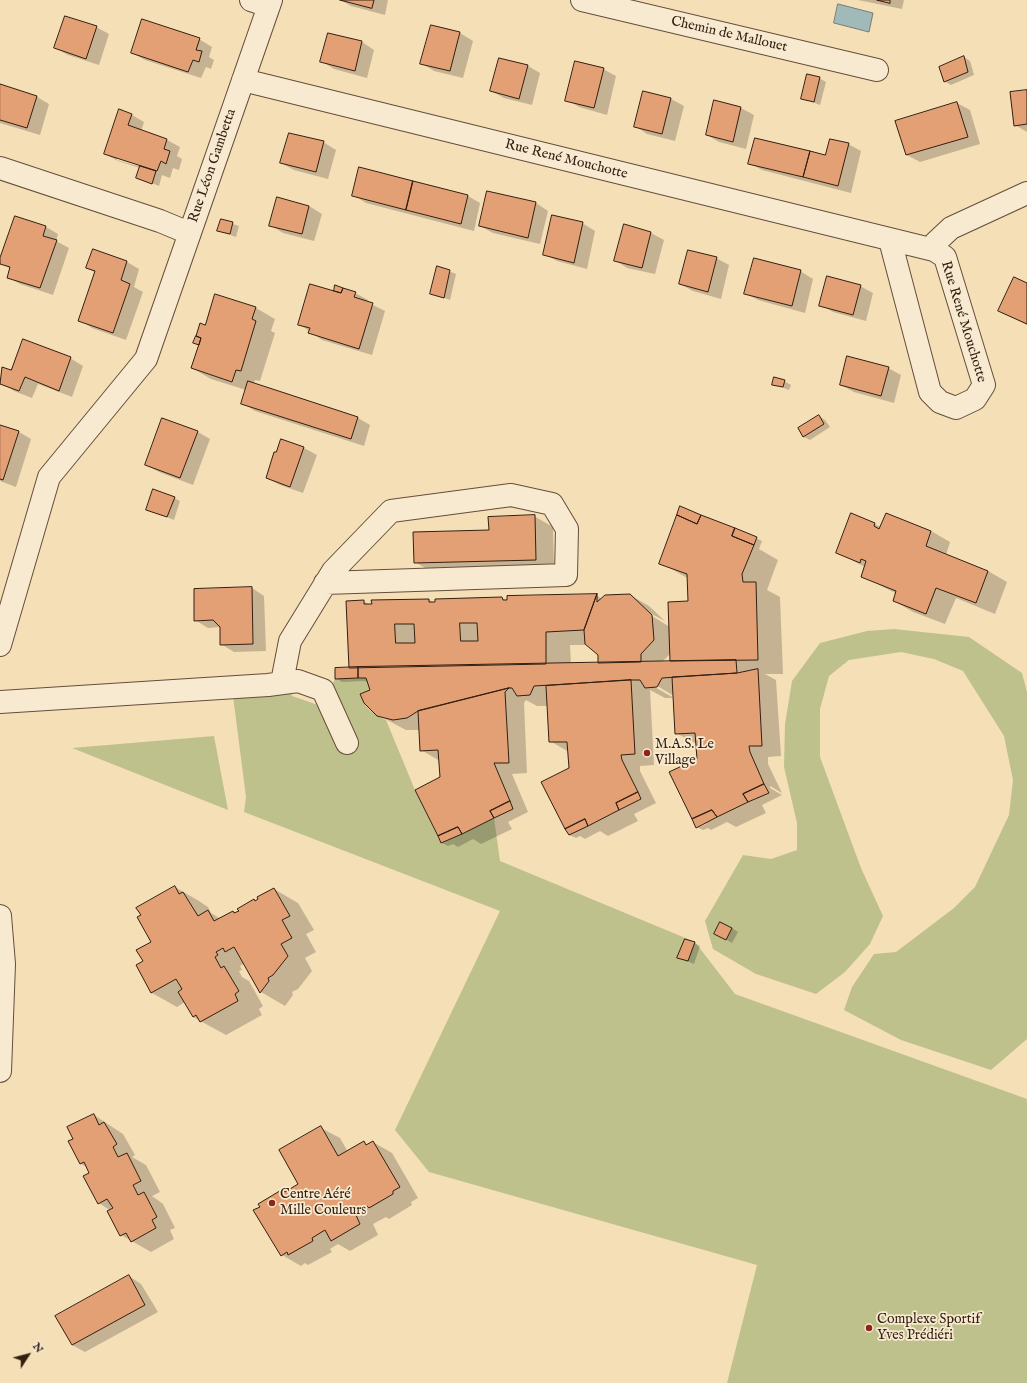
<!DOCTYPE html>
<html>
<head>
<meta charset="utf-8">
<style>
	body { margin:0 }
	#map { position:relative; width:1027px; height:1383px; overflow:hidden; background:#f5dfb7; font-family:"IM FELL English",serif }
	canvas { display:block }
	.north { position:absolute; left:8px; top:1335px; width:40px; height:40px; -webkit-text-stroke:3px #f8ead0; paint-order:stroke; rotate:54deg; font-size:11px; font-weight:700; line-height:16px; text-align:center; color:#331e12 }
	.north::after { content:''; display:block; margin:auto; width:14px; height:18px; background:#331e12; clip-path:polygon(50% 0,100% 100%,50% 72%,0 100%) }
</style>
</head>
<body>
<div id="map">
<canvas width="1027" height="1383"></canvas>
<div class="north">N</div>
</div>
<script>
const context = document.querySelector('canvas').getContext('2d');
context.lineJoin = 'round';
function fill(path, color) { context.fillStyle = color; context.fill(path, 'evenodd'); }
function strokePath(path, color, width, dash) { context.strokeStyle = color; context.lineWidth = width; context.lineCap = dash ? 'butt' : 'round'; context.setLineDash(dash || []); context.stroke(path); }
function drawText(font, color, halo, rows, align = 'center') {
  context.font = font + ' "IM FELL English",serif'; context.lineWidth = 3.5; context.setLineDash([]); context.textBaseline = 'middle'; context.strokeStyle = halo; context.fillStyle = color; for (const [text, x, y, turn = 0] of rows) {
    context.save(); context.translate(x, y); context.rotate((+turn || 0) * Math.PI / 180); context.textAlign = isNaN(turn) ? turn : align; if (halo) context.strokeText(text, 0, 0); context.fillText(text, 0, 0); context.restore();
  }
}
fill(new Path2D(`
	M894,629l75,8 53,36 5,19v347l-36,31 -90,-30 -57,-30 8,-23 22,-33 22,-2 58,-44 21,-21 34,-72 4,-35 -9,-44 -41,-65 -29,-12 -33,-7 -52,8 -20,16 -9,33v48l41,111 22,48 -13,28 -25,28 -29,22 -60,-20 -43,-25 -8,-28 38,-66 28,4 26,-9v-27l-13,-56 1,-43 7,-43 28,-38 47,-12z
	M366,678l4,12 -10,4c4,14 13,20 26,26l29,70 26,53 53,-25 6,43 195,81 40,52 292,105v284h-300l30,-118 -328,-93 -34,-42 105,-219 -256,-99 2,-15 -13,-101 55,-9 4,9 29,10 14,-27z
	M214,736l14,74 -156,-62z`), '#bfc18c');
const water = new Path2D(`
	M838,4l35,9 -4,19 -35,-9z`);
fill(water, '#a0bab9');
strokePath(water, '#747c76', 1);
fill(new Path2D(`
	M341,0h47l-3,15 -34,-9z
	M858,0h46l-2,9z
	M432,26l28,7 13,8 -10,37 -29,-7 -13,-8z
	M96,27l13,7 -10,31 -31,-10 -13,-7z
	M199,39l13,8 -3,10 5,3 -3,9 -5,-2 -5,11 -56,-18 -13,-7z
	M362,42l12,8 -7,28 -33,-9 -13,-8z
	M964,57l6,4 4,14 -23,10 -7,-4z
	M528,66l12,7 -8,32 -28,-7 -13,-7z
	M603,69l13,7 -9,39 -28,-8 -12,-7z
	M819,78l7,4 -6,23 -18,-7z
	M0,85l37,12 12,7 -9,31 -40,-12z
	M1027,91v41l-12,-7z
	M671,99l13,7 -9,35 -28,-7 -12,-8z
	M715,101l26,7 13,7 -8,34 -27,-7 -12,-7z
	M957,103l13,7 10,34 -60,18 -13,-7z
	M132,115l12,7 -3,9 26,9 13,7 -3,9 5,3 -3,11 -6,-2 -3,10 -8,-3 -3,11 -22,-9 3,-9 -22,-7 -13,-7zM117,158l24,7v2l-24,-7z
	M323,142l13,8 -8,29 -34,-9 -13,-7z
	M848,144l13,7 -10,42 -89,-23 -13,-7 77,-7z
	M353,195l115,1 12,7 -6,28 -108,-28z
	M536,203l12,8 -8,33 -47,-11 -13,-7z
	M309,206l13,8 -8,27 -31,-8 -13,-8z
	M221,220l18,6 -3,11 -18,-6z
	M582,223l13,8 -8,38 -30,-8 -13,-7z
	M624,226l27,7 13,7 -9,34 -28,-6 -12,-8z
	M46,227l12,7 -2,7 13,7 -16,47 -33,-11 -12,-7 3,-8 -11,-6v-2z
	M716,258l13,7 -8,34 -28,-8 -13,-7z
	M127,262l12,7 -5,18 9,5 -17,48 -34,-12 -12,-8 16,-47 -9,-5z
	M438,267l18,7 -6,26 -19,-7z
	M800,271l13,8 -8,34 -47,-13 -13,-7z
	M1027,284v41l-28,-14z
	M860,286l13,7 -7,28 -33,-9 -12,-7z
	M355,293l13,7 -1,2 18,9 -13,44 -50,-15 -23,-16z
	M216,295l40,13 19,11 -4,12 4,2 -15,48 -5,-1 -1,4 104,34 12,7 -6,21 -109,-35 -13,-8 4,-13 -35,-11 -19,-11 7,-22 -4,-3 11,-17z
	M70,358l13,8 -11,31 -34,-13 -6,14 -18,-7 -14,-9 3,-14 9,4z
	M888,368l13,7 -7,28 -40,-11 -13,-7z
	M784,381l7,4 -2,5 -16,-6z
	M819,416l6,4 5,7 -20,13 -6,-3 -5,-9z
	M0,426l19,6 12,7 -15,48 -16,-6z
	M198,432l12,7 -17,46 -34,-13 -13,-7z
	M282,440l22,8 13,7 -14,38 -23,-8 -13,-7z
	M174,498l6,3 -6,19 -27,-11z
	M852,514l29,13 5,-13 45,17 19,11 -4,13 42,16 19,11 -12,32 -39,-16 -11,26 -32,-12 -19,-11 3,-7 -35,-18 3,-9 -28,-15z
	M534,516l19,11 1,43 -120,3 -19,-11 75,-31z
	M756,538l6,3 -3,8 19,11 -11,30 13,7 3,77h-18l11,6 5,76 -13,1v7l14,29 -12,-7v2l12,7 -20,10 4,8 -30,14 -9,-5 -16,8 -3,-2 -5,2 -6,-3 1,-68 -1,-15 -21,-11 -2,-37 -20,-12 -1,2 21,12h-9l-15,-8 4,75 -14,1v5l16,32 -22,11 4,7 -30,15 -8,-5 -15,8 -5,-3 -4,2 -7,-3v-83l-19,-11 -2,-35h-11l-11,-6 -2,3 3,70 -15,1 16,38 -20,10 4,7 -31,15 -8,-5 -15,8 -5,-3 -5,2 -6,-3 -26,-53 25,-12 -1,-17 -19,-11 -1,-20h-14l-32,-17 -10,-11 7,-11 -3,-8 -3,-2 -23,1 -6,-4 14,-9 13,-68 7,4 59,-5 5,3 68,-5 6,3 88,-6 6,4 28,-4 19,11 16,15 -17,-9 -1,1 23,14 19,-25v-23l-28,-16zM570,645h18l11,10v9h-28zM671,653v9l-10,1zM705,822l1,2 -7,3v-2z
	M252,588l12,8 2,55 -32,1 -13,-8v-17l-13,1 -13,-8z
	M175,887l24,14 9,6 3,6 10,6 12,-7 3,1 18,-13 2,2 18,-13 24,14 16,27 -8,4 10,18 -11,6 7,13 -14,18 -6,3 1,3 -8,11 -24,-14 -16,-29 -5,3 2,4 -3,1 3,6 7,4 14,25 -4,3 3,6 -36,20 -33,-18 -8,-15 -8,5 -25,-14 -15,-27 7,-4z
	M732,928l6,4 -6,11 -17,-10z
	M694,943l6,3 -6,18 -15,-6z
	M94,1115l29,19 12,21 -3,2 14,8 14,27 -8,4 11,8 12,24 -5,2 4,9 -23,13 -30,-17 -10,-24 -12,-8 -9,-30 -3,-6 -6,-3 -12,-22 5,-2z
	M321,1128l19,10 8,14 16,-9 4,2 5,-3 19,11 26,45 -7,4 1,3 -23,14 -3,-2 -13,7 5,11 -28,16 -12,-7 -8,5 2,3 -24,13 -3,-2 -4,3 -19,-11 -21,-48 22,-17 3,2 14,-7z
	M129,1276l12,8 17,28 -73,40 -13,-7z`), '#0003');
const building = new Path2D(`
	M340,0h34l-2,8z
	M877,0h13v3z
	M65,16l32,10 -11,33 -32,-11z
	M142,19l58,19 -4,12 6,1 -3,11 -6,-2 -5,12 -57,-19z
	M431,25l29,7 -10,39 -30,-7z
	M328,33l34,8 -7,30 -35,-9z
	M964,56l4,16 -24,10 -5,-15z
	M499,58l29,7 -9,34 -29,-8z
	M575,61l29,7 -10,40 -29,-7z
	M807,74l13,3 -6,25 -13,-3z
	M0,84l37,12 -10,32 -27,-8z
	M1027,90v34l-13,2 -4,-34z
	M643,91l28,7 -9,36 -28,-7z
	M714,100l27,7 -8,35 -27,-7z
	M957,102l11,35 -62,18 -11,-34z
	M119,109l13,5 -4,11 39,14 -3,10 6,2 -4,13 -5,-3 -4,10 -53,-17z
	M289,133l35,8 -8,31 -36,-9z
	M755,138l55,13 -7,26 -55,-13z
	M830,139l19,4 -11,43 -35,-9 7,-26 15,4z
	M140,166l16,5 -4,13 -16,-6z
	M359,167l54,14 -7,29 -54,-14z
	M413,181l55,14 -7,29 -55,-14z
	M487,191l49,11 -8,36 -49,-12z
	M277,197l32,9 -7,28 -33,-8z
	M552,215l31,7 -9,41 -31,-8z
	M15,216l31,10 -3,10 14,4 -17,48 -33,-10 3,-11 -10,-3v-6z
	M221,219l12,3 -3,12 -13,-3z
	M624,224l27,8 -9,36 -28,-7z
	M93,249l34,12 -6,19 9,4 -17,49 -35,-12 17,-50 -9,-3z
	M688,250l29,7 -9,35 -29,-8z
	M754,258l47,12 -9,36 -48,-12z
	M437,266l13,4 -6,28 -14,-4z
	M827,276l34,9 -8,30 -34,-9z
	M1014,277l13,6v41l-29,-13z
	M310,284l31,9 2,-5 13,4 -2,5 19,6 -14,46 -51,-16 2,-5 -12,-3z
	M335,285l8,3 -2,5 -7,-2z
	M215,294l41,13 -4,12 4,2 -15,50 -5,-1 -4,12 -41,-14 10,-30 -5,-2 4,-13 5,2z
	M196,336l5,2 -2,7 -6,-2z
	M23,339l48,18 -12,34 -34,-14 -6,14 -19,-7 2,-17 9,3z
	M847,356l42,11 -8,29 -41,-11z
	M774,377l11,3 -2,7 -11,-2z
	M248,381l110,36 -7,22 -110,-35z
	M819,415l5,9 -21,13 -5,-9z
	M162,418l36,13 -18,47 -35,-13z
	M0,425l19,6 -16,49 -3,-1z
	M281,439l23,8 -14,40 -24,-9 8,-26h2z
	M153,489l22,8 -8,20 -21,-7z
	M680,506l21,9 -4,9 -20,-9z
	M851,513l24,10 -1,3 5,3 7,-16 45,18 -5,15 62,25 -12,32 -40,-15 -10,26 -33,-13 3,-10 -35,-14 5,-16 -5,-2 -1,4 -24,-10z
	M535,515l1,45 -122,3 -1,-31 76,-2 -1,-13z
	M677,515l20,9 4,-9 34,13 -3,8 22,9 -12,29 1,8h13l2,78 -88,1 -2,-59 20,-1 -1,-27 -28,-10z
	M735,528l22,9 -3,8 -22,-9z
	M252,587l1,57 -33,1v-18l-7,-7 -19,1v-32z
	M597,594l-13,36 -38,2v32l-197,4 -3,-67 18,-1v4h8l-1,-4 58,-1v3h6v-3l67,-2 1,3h4v-4zM460,623h17l1,18h-17zM395,624h19l1,19h-19z
	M597,594v8l8,-7 25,-1 22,21 2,25 -13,14v8l-43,1v-8l-13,-11 -1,-14z
	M736,660l1,13 -75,5 -5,9 -12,1 -5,-8h-9l-97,6 -4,9 -13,1 -5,-8h-3l-91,23 -11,7 -14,2 -16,-4 -13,-13 -4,-9 10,-4 -4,-12h-8v-11z
	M358,667v11l-23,1v-11z
	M758,669l4,77h-13l1,6 14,32 -21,10 5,8 -31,15 -5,-7 -20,9 -23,-47 28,-13 -2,-26 -20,1 -3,-57 65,-4z
	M631,680l4,74 -14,1 1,5 16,32 -22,11 3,7 -31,16 -3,-7 -20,10 -24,-47 28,-14 -2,-26h-18l-3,-56z
	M509,688l-4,4 4,71h-15l16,38 -20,10 4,7 -32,16 -4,-7 -20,9 -23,-46 25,-13 -2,-27 -18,1 -2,-40z
	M764,784l5,9 -21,9 -5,-8z
	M638,792l3,7 -22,11 -3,-7z
	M510,801l3,8 -19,9 -4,-7z
	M712,810l5,7 -21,11 -4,-9z
	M585,819l3,7 -19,9 -4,-6z
	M458,827l4,7 -21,9 -3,-7z
	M175,886l4,8 4,-2 15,24 10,-6 6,11 19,-10 1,2 5,-2 -2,-2 17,-10 1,2 3,-2 -1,-2 17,-9 16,28 -8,4 10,18 -11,6 7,12 -15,19 -5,3 1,3 -9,12 -26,-46 -9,5 -2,-4 -7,4 2,3 -3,2 6,11 3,-2 15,25 -4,3 3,7 -38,21 -4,-7 -3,2 -15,-25 4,-3 -6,-10 -25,14 -15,-28 7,-4 -7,-11 15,-8 -14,-25 4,-2 -5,-7z
	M720,922l12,6 -6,12 -12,-6z
	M685,939l10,3 -7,19 -11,-3z
	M94,1114l5,11 5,-3 13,22 -4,3 5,10 9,-4 14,28 -8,4 5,10 6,-3 13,25 -5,3 4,8 -25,14 -5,-9 -6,3 -13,-25 6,-3 -6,-9 -9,5 -15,-28 6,-3 -5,-11 -4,2 -12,-23 5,-2 -6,-12z
	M321,1126l17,30 26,-15 2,4 7,-4 27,46 -7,4v3l-24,14 -2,-2 -12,7 5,11 -29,17 -6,-11 -13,8 1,3 -25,14 -1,-3 -6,4 -28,-46 7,-3 -2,-3 25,-15 2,3 13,-8 -19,-34z
	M129,1275l16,30 -73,40 -17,-29z`);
fill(building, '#e4a075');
strokePath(building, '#331e12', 1);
const minor = new Path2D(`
	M251,0l18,6
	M582,0l295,70
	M243,80l691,170 11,7 39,128 -9,14 -19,9 -16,-6 -10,-10 -40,-152
	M0,168l160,53 29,12
	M934,250l1,-7 16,-15 76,-35
	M0,645l49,-168 97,-118 125,-359
	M282,682l8,-41 43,-70 58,-60 120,-16 41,9 15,25 -1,46 -241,8
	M0,702l268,-17 30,-4 25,9 24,53
	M0,916l4,48 -4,107`);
strokePath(minor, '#644e3b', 24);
strokePath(minor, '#f8ead0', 22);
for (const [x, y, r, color] of [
	[647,753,4,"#8f2418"],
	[272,1203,4,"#8f2418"],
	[869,1328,4,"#8f2418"]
]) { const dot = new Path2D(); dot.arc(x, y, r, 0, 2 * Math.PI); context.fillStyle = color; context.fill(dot); strokePath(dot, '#f8ead0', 1.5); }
drawText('14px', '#331e12', '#f8ead0', [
	["Chemin de Mallouet",729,35,13],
	["Rue René Mouchotte",566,160,14],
	["Rue Léon Gambetta",213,166,-71],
	["Rue René Mouchotte",963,322,73]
]);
drawText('14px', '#331e12', '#f8ead0', [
	["M.A.S. Le",655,745],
	["Village",655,761],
	["Centre Aéré",280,1195],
	["Mille Couleurs",280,1211],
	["Complexe Sportif",877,1320],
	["Yves Prédiéri",877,1336]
], 'left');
</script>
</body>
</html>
